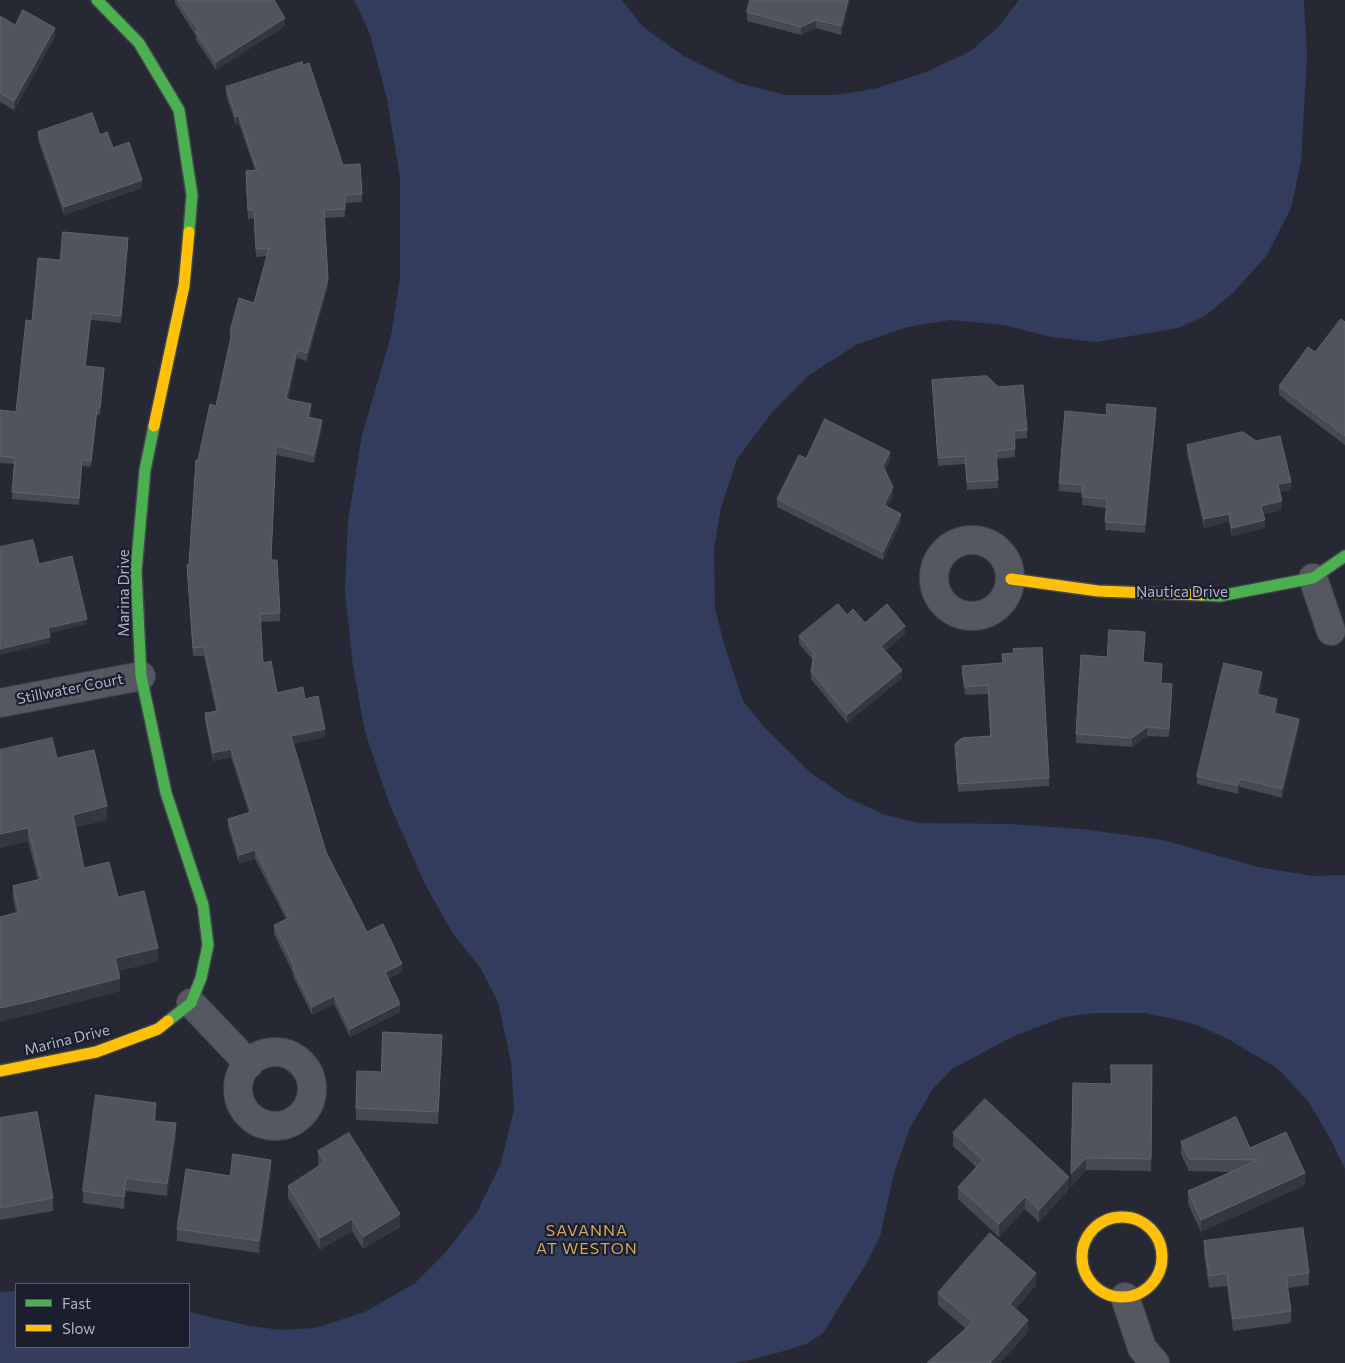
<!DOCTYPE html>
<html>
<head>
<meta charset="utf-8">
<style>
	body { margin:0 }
	#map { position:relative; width:1345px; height:1363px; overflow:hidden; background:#262933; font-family:Commissioner,sans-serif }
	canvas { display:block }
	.legend { position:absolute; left:15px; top:1283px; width:175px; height:65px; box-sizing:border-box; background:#1a1e2d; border:1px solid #565a6a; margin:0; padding:6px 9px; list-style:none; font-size:15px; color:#afb3c5 }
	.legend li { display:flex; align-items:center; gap:10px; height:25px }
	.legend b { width:25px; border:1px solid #565a6a }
</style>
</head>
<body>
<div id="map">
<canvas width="1345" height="1363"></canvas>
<ul class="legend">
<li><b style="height:6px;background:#4caf50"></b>Fast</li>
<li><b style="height:6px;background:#ffc107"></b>Slow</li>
</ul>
</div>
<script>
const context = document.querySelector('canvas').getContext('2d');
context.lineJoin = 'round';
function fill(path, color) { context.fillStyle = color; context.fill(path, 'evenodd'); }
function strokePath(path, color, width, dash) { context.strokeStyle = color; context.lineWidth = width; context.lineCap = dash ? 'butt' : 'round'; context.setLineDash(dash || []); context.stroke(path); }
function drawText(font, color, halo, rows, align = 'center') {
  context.font = font + ' Commissioner,sans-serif'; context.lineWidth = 4.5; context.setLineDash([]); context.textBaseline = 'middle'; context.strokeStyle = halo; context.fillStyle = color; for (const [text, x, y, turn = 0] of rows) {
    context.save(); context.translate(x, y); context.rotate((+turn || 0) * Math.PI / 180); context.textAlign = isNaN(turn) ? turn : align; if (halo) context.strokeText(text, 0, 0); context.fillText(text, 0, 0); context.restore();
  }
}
fill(new Path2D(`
	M354,0h268l20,26 43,31 54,26 46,12h49l40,-6 52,-17 45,-21 29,-26 19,-25h285l3,56 -6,106 -10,46 -24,47 -34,38 -28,23 -27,12 -82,14 -45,-5 -47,-12 -54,-5 -43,7 -51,18 -47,30 -36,36 -36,48 -16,48 -7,42 1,60 10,38 18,54 22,27 46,45 35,24 39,18 34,8 90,1 73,5 81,11 95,27 55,9 32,-1v294l-15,-31 -22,-37 -31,-33 -49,-29 -36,-16 -47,-10h-49l-32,4 -50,19 -62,33 -20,21 -22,38 -16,45 -14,64 -14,27 -43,69 -15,10 -20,7 -51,13h-737v-71l16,-1v56h173v-35l60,14 33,4 33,-2 50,-16 50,-29 31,-31 31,-40 24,-49 13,-53 -3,-48 -13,-60 -17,-33 -29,-37 -27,-48 -36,-81 -24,-71 -12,-66 -8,-75 3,-70 14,-86 29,-99 9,-58v-101l-13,-78 -17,-65z`), '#333c5c');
const street = new Path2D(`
	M934 578a38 38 0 1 1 76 0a38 38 0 1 1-76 0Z
	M1313,578l18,53
	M0,703l141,-27
	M191,1003l58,61
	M238 1089a37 37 0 1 1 74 0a37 37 0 1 1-74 0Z
	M1125,1297l17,51 13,15`);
const fast = new Path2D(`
	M97,0l42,43 40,67 13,85 -3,37
	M154,426l-9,44 -9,101 5,105 25,117 37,112 5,40 -7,33 -10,25 -23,18
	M1202,595l18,1 93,-18 32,-22`);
const slow = new Path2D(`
	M154,426l30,-140 5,-54
	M1011,579l87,12 104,4
	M0,1071l96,-19 62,-23 10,-8
	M1082 1257a40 40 0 1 1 80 0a40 40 0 1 1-80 0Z`);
strokePath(street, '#42444c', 30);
strokePath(fast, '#42444c', 14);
strokePath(slow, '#42444c', 14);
strokePath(street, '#565861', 28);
strokePath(fast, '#4caf50', 11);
strokePath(slow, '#ffc107', 11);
fill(new Path2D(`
	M175,0h99l11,26 -69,44 -20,-30v-4l-21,-33z
	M850,0l-9,35 -25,-7 -15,7 -54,-14v-9z
	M0,16l15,9 40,12 -41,73 -14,-8z
	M226,87l117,78 19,29v8l-17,1v14l-21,1 4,69 -21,74 -10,-3 -9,42 23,12 -1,5 12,11 -8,35 -38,-8 -5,105 9,53v8l-20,1 3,41 14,30 28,6 20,38 -32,7 33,108 41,80 35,40 -14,7 12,33 -50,25 -16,-33 -22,11 -19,-39v-3l-19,-39v-9l12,-6 -31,-60 -16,4 -11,-36v-8l21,-6 -18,-56 -18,4 -8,-40v-8l11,-2 -12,-55h-11l-6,-91h2l9,-105 18,-54 15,-67h-1v-8l24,-28 13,-47 -11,1 -2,-39 -6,1 -2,-40v-8l9,-1 -16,-46 -3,1 -10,-30z
	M38,132l62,3 13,13 29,40 -78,27 -26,-75z
	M128,244l-7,79 -30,-3 -5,46 18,9 -4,40h-3l-6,52 -9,-1 -3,39 -67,-6 2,-35 -14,-1v-53l16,2 44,-152z
	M1345,322v123l-66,-50v-9l36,-34z
	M932,380l95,50v8l-12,1v18l-19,2 2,29 -31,2 -2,-26 -27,2z
	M1106,415l50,1 -11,117 -40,-3 1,-22 -24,-3 1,-12 -24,-2v-8z
	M1187,445l104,45 -11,2 2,18 -19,4 2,14 -33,8 -3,-14 -25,6 -17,-74z
	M806,458l84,2 -5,10 8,26 -6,10 14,16 -18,38 -106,-53v-8z
	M847,615l18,8 40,11 -20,17 17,27 -55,45 -36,-44v-8l2,-11 -14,-16v-8z
	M1145,640l-2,22 19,10 -1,11 11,9 -3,45 -22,-1 -15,11 -56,-4v-9l31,-77z
	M1013,649l36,129v8l-91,6 -3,-48 35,-8 -2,-42 -23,1 -3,-21v-8l40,-3v-9l11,-1z
	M1262,680l-3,15 18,12 -1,6 23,14 -17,71 -42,-11 -2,7 -41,-10v-8z
	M0,750l57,8 50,62 -31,7 8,41 34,29 40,64 -40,10 2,20 -92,24 -12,-102 -3,-14v-13l25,-6 -10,-39 -28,7z
	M442,1047l-4,77 -82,-4v-12z
	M1152,1065l-1,106 -65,-1 -15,17 40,-103z
	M156,1115l-1,6 21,15 -9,60 -41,-5 -2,18 -41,-6v-12z
	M0,1118l53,80v13l-53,9z
	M953,1133l116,56 -30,33 -14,-13 -26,28 -41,-38v-12l18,-20 -23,-21z
	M1181,1142l69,6 55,37 -104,47 -13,-28v-13l43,-19 -42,-1 -8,-17z
	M318,1151l82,76 -37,22 -11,-18 -32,19 -32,-52v-12l32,-20 -2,-2z
	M271,1172l-12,81 -82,-12v-12l53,-53z
	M1204,1241l105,32v12l-21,3 3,23v12l-58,8 -6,-45 -18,2 -5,-34z
	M1036,1285l-20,24 12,23 -28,31h-73l39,-34 -28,-24v-12z`), '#464852');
fill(new Path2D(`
	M848,0h2l-9,35v-9z
	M285,18v8l-69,44v-8z
	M816,20v8l-15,7v-8z
	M55,28v9l-41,73v-9z
	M239,116v8l-3,1v-8z
	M142,180v8l-78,27v-8z
	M128,238v6l-7,79v-7z
	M328,279v8l-21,74v-8z
	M91,313v7l-6,52v-6z
	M297,350v8l-11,49v-8z
	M104,368v7l-4,40v-7z
	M311,404v8l-3,13v-8z
	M97,408v7l-6,52v-6z
	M1156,408v8l-11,117v-8z
	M322,420v8l-8,35v-8z
	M890,452v8l-7,14v-8z
	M82,460v6l-3,39v-7z
	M1291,482v8l-13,3v-9z
	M893,487v9l-9,17v-8z
	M1282,501v9l-21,4v-8z
	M901,514v8l-18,38v-8z
	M1229,514v8l-25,6v-9z
	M1265,520v8l-33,8v-8z
	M87,619v5l-39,10v-6z
	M905,626v8l-24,20v-8z
	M50,637v6l-50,12v-6z
	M902,670v8l-55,45v-8z
	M1262,672v8l-5,22v-8z
	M1172,684v8l-3,45v-8z
	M1277,699v8l-3,14v-8z
	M1299,719v8l-17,71v-9z
	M1147,727v9l-15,11v-9z
	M325,729v8l-34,7v-8z
	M231,749v8l-18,4v-8z
	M1240,779v8l-2,7v-8z
	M107,806v14l-34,8v-13z
	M28,828v13l-28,7v-14z
	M255,850v9l-16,4v-8z
	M158,948v13l-43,11v-14z
	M402,964v8l-17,8v-8z
	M120,978v13l-92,24 -28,7v-14z
	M334,996v8l-22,11v-8z
	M400,1004v8l-50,25v-8z
	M442,1035v12l-4,77v-12z
	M156,1103v12l-2,18v-12z
	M176,1123v13l-9,60v-12z
	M1086,1158v12l-15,17v-13z
	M271,1160v12l-12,81v-12z
	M1305,1173v12l-104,47v-12z
	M1069,1177v12l-30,33v-12z
	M126,1178v13l-2,18v-12z
	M1025,1197v12l-26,28v-13z
	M400,1214v13l-37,22v-12z
	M352,1219v12l-32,19v-12z
	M1036,1273v12l-26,31v-12z
	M1028,1320v12l-28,31h-10z`), '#343740');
const building = new Path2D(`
	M178,0h96l11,18 -69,44 -20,-30 2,-2z
	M750,0h98l-7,26 -25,-6 -15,7 -54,-15z
	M23,10l32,18 -41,73 -14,-8v-77l15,9z
	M302,62l1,3 6,-2 34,102 17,-1 2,30 -17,1v14l-21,1 4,69 -21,74 -10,-3 -11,49 25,5 -3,13 14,3 -8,35 -38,-9 -5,114h6l3,53 -20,1 3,49 8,-2 6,32 26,-6 2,12 13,-3 7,33 -34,7 35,116 41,80 16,-8 19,40 -17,8 15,32 -50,25 -16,-33 -22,11 -19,-39h2l-21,-43 15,-7 -34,-68 -16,5 -11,-36 23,-7 -20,-63 -18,4 -8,-40 13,-2 -14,-64 -11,1 -6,-83h2l7,-105h2l12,-56 6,2 16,-74 -2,-1 9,-33 15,5 15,-55 -13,1 -2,-39h-6l-2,-39 11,-1 -18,-54 -3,1 -10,-30z
	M92,113l8,22 7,-3 6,16 16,-6 13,38 -78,27 -26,-75z
	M63,232l65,6 -7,78 -30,-3 -6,53 19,2 -4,40h-3l-6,53 -9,-1 -3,38 -67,-6 3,-34 -15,-2v-46l16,2 10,-92 6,1 6,-63 22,2z
	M1341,319l4,3v114l-66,-50 29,-39 7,5z
	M987,376l11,11 25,-2 4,45 -13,1 1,18 -19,2 2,29 -31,2 -2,-26 -27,2 -6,-78z
	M1107,404l49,4 -11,117 -40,-3 2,-23 -25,-2 1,-12 -24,-2 6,-72 41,4z
	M825,419l65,33 -7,14 10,21 -9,18 17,9 -18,38 -106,-53 22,-44 7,3z
	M1243,432l13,9 24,-5 11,46 -13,2 4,17 -21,5 4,14 -33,8 -3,-14 -25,5 -17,-74z
	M33,540l6,24 33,-8 15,63 -39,9 2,9 -50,12v-102z
	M838,604l9,11 6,-6 12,14 22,-19 18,22 -24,20 21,24 -55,45 -36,-44 3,-18 -15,-17z
	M1109,630l36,2 -2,30 19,2 -1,19 11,1 -3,45 -22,-2 -15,11 -56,-4 5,-79 26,2z
	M1042,648l7,130 -91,6 -3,-40 7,-6 29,-2 -3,-51 -23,2 -3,-21 41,-3 -1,-9 12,-1 -1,-4z
	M1224,663l38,9 -5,22 20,5 -3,14 25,6 -17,70 -42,-10 -2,7 -41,-10z
	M52,738l5,20 37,-8 13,56 -34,9 11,53 25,-6 9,35 26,-6 14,57 -43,10 5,20 -92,24 -28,6v-91l19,-5 -6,-26 28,-7 -13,-51 -28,6v-84z
	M383,1032l59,3 -4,77 -82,-4 1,-37 24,1z
	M1111,1065h41l-1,94 -65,-1 -15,16 2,-91 38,1z
	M96,1095l60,8 -2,18 22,2 -9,61 -41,-6 -2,19 -41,-6z
	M985,1099l84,78 -30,33 -14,-13 -26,27 -41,-37 25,-27 -30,-27z
	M37,1112l16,86 -53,10v-90z
	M1236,1117l14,31 36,-16 19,41 -104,47 -13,-29 70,-31 -69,-1 -8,-17z
	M349,1133l51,81 -37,23 -11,-18 -32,19 -32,-52 37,-24 -7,-11z
	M233,1154l38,6 -12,81 -82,-12 9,-60 44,7z
	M1303,1228l6,45 -23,3 5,35 -58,8 -6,-46 -18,3 -5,-35z
	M990,1233l46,40 -26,31 18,16 -38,43h-63l46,-41 -35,-29z`);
fill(building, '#51545e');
strokePath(building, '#60626e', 1);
drawText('15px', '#afb3c5', '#1a1e2d', [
	["Nautica Drive",1182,592],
	["Marina Drive",124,593,-90],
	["Stillwater Court",70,689,-11],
	["Marina Drive",67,1040,-14]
]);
context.letterSpacing = '1px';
drawText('16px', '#d3a65c', '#1a1e2d', [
	["SAVANNA",587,1231],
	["AT WESTON",587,1249]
]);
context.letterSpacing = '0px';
</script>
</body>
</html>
